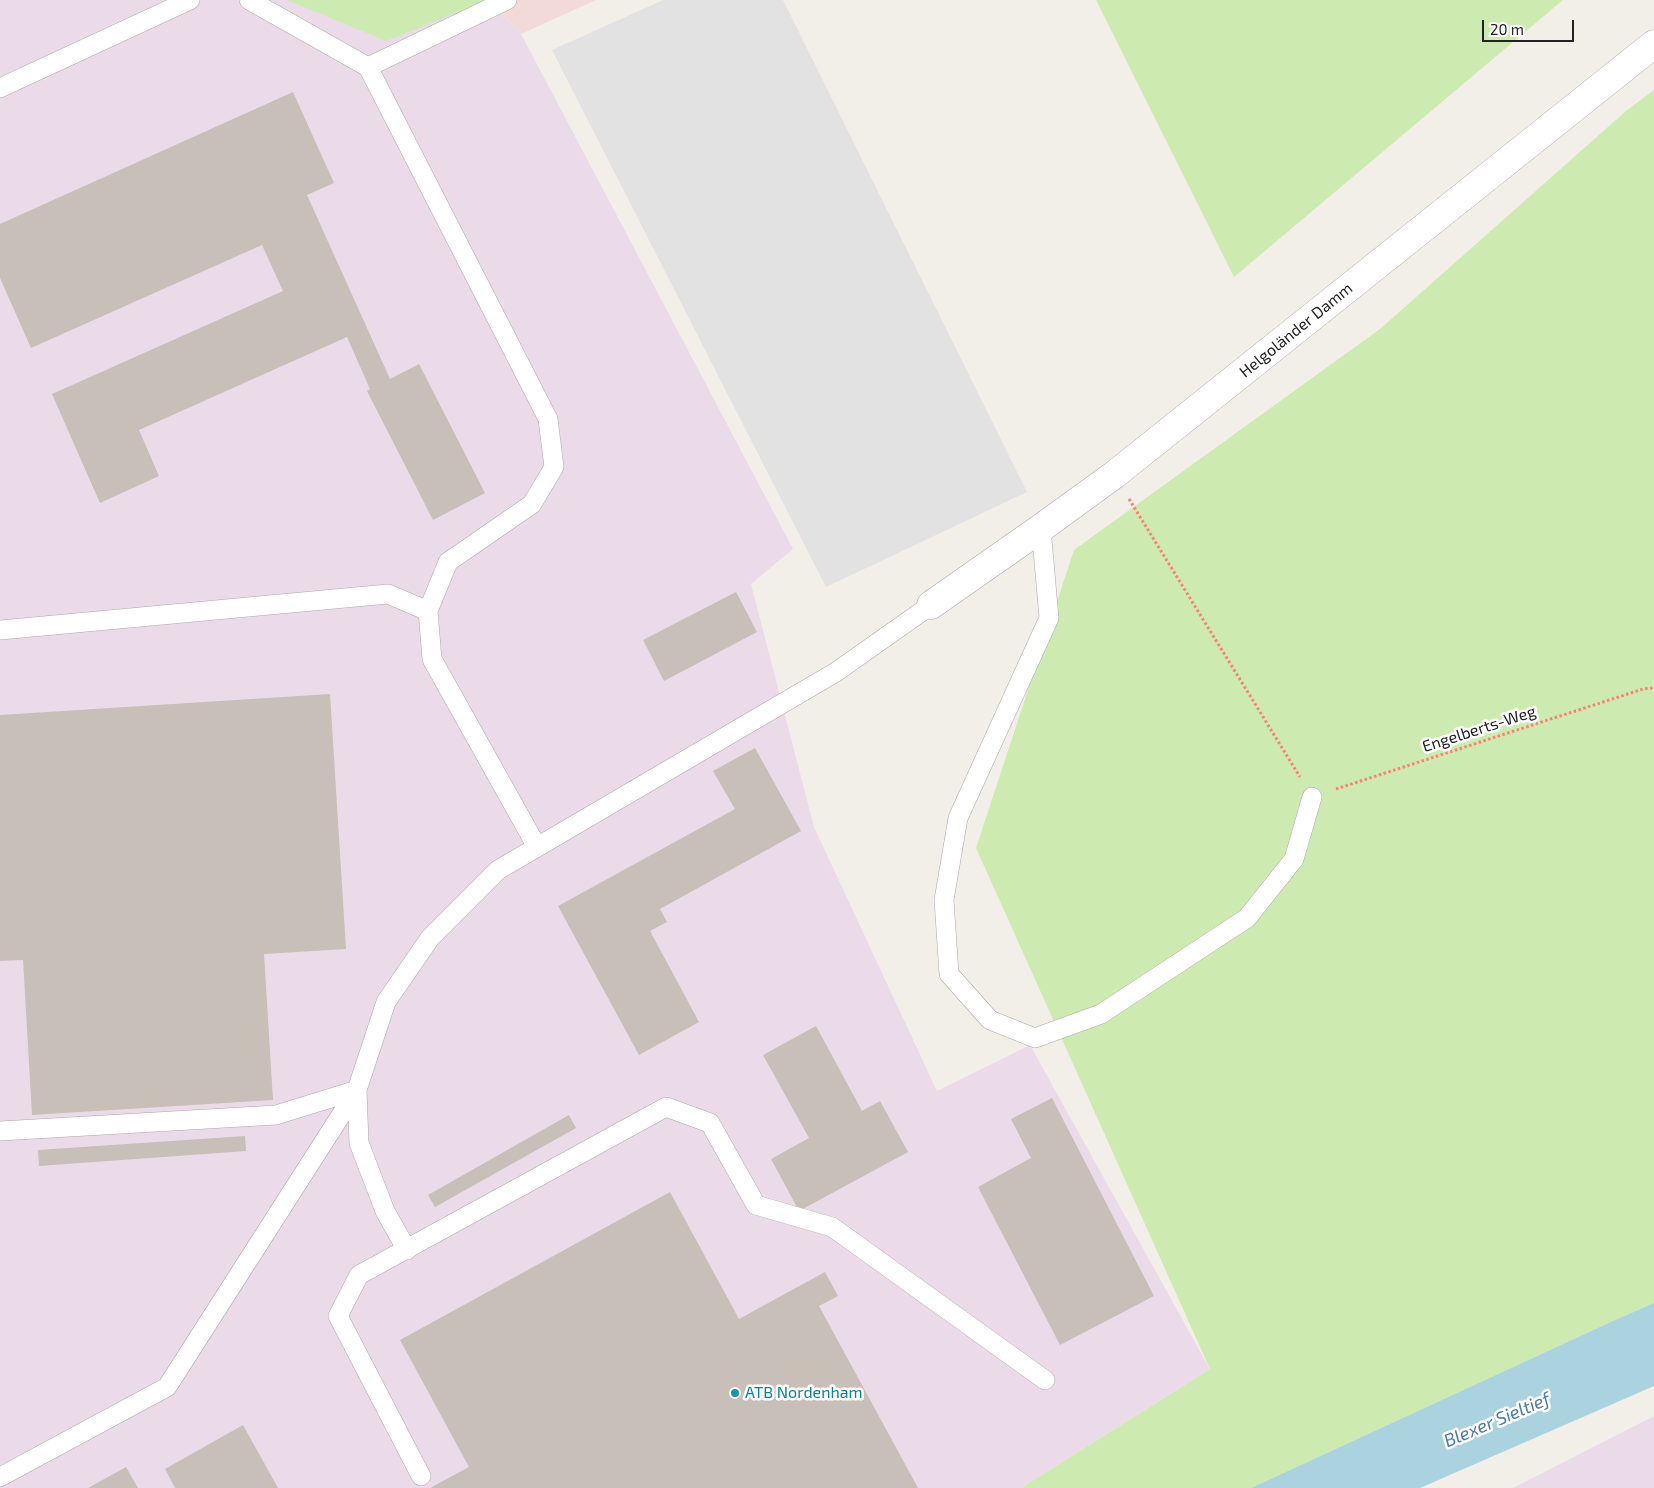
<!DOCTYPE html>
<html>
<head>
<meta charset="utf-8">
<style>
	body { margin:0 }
	#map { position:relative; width:1654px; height:1488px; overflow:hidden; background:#f2efe9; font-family:"Exo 2",sans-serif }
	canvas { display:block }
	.scale { position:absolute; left:1482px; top:20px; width:92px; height:22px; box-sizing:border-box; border:2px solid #222; border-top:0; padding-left:6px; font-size:15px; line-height:18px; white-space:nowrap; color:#222; -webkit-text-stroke:4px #fff; paint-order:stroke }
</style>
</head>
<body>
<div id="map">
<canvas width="1654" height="1488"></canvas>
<div class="scale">20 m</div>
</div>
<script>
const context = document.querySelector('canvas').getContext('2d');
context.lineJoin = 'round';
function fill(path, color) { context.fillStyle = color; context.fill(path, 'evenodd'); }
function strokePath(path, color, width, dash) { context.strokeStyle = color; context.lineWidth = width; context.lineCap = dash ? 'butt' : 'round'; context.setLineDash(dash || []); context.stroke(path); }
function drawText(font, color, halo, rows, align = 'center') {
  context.font = font + ' "Exo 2",sans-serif'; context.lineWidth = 5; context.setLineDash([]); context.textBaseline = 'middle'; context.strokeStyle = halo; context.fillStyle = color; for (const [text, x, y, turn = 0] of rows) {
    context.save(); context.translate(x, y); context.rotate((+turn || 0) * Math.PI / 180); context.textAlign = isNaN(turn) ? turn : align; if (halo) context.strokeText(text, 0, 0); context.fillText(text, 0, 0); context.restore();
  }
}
fill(new Path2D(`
	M489,0h107l-75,34z`), '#f2dad9');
fill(new Path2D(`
	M0,0h489l32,34 272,515 -42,35 63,243 123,264 93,-46 180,324 -189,119h-1021z
	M1654,1416v72h-141z`), '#ebdbe8');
fill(new Path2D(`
	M287,0h201l-102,41z
	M1096,0h467l-329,277z
	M1654,90v1213l-39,17 -364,168h-230l189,-119 -234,-521 98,-298 306,-221 246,-218z`), '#cdebb0');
fill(new Path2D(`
	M663,0h120l244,492 -201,95 -274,-537z`), '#e2e2e2');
fill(new Path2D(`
	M1654,1303v83l-234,102h-169l364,-168z`), '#aad3df');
fill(new Path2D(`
	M293,92l41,91 -27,12 83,184 29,-15 66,129 -52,27 -66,-129 3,-2 -23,-52 -208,93 20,46 -59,27 -48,-109 231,-103 -21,-46 -231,103 -31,-70v-54z
	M736,592l21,40 -93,49 -21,-41z
	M330,694l16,255 -82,5 9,146 -241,15 -9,-155 -23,1v-246z
	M755,748l46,83 -141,78 7,13 -17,9 49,91 -60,33 -81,-149 177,-97 -22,-38z
	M816,1026l46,85 18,-10 28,51 -109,59 -28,-52 38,-21 -46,-83z
	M1052,1098l102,198 -94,49 -82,-158 53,-29 -20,-39z
	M569,1115l7,13 -141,79 -7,-12z
	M245,1136l1,15 -207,15 -1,-16z
	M670,1192l69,127 86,-47 13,24 -19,10 99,182h-488l39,-21 -69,-127z
	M243,1425l35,63h-103l-10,-19z
	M126,1467l12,21h-50z`), '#c7bfb8');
const lane = new Path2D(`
	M249,0l119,67 139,-67
	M368,67l180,352 6,48 -22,37 -84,58 -20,49 4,48 105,188
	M0,88l190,-88
	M1041,528l8,90 -91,200 -14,82 5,74 41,46 45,18 66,-24 146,-96 47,-59 18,-62
	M0,630l388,-36 40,17
	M0,1131l276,-16 81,-25 2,53 26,68 22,39
	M421,1476l-83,-160 21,-41 307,-168 44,16 46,82 76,22 213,153
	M0,1477l167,-90 190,-297 29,-88 44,-64 68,-68 338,-198 95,-67`);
const street = new Path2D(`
	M931,605l110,-77 73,-53 540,-431`);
strokePath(lane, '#a9a9a9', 20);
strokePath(street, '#a9a9a9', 29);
strokePath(new Path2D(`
	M1129,499l171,278
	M1336,789l307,-100 11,-1`), '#fa8072', 3, [2.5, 2.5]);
strokePath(lane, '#fff', 19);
strokePath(street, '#fff', 28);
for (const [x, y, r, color] of [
	[735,1393,5,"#0f9aa8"]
]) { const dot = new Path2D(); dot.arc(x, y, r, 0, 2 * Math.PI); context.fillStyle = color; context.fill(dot); strokePath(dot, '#fff', 2); }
drawText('16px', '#222', '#fff', [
	["Helgoländer Damm",1296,330,-39],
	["Engelberts-Weg",1479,729,-18]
]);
drawText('16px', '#0d838f', '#fff', [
	["ATB Nordenham",745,1393]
], 'left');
drawText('italic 18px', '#4a7aab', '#fff', [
	["Blexer Sieltief",1497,1420,-23]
]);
</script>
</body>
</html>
